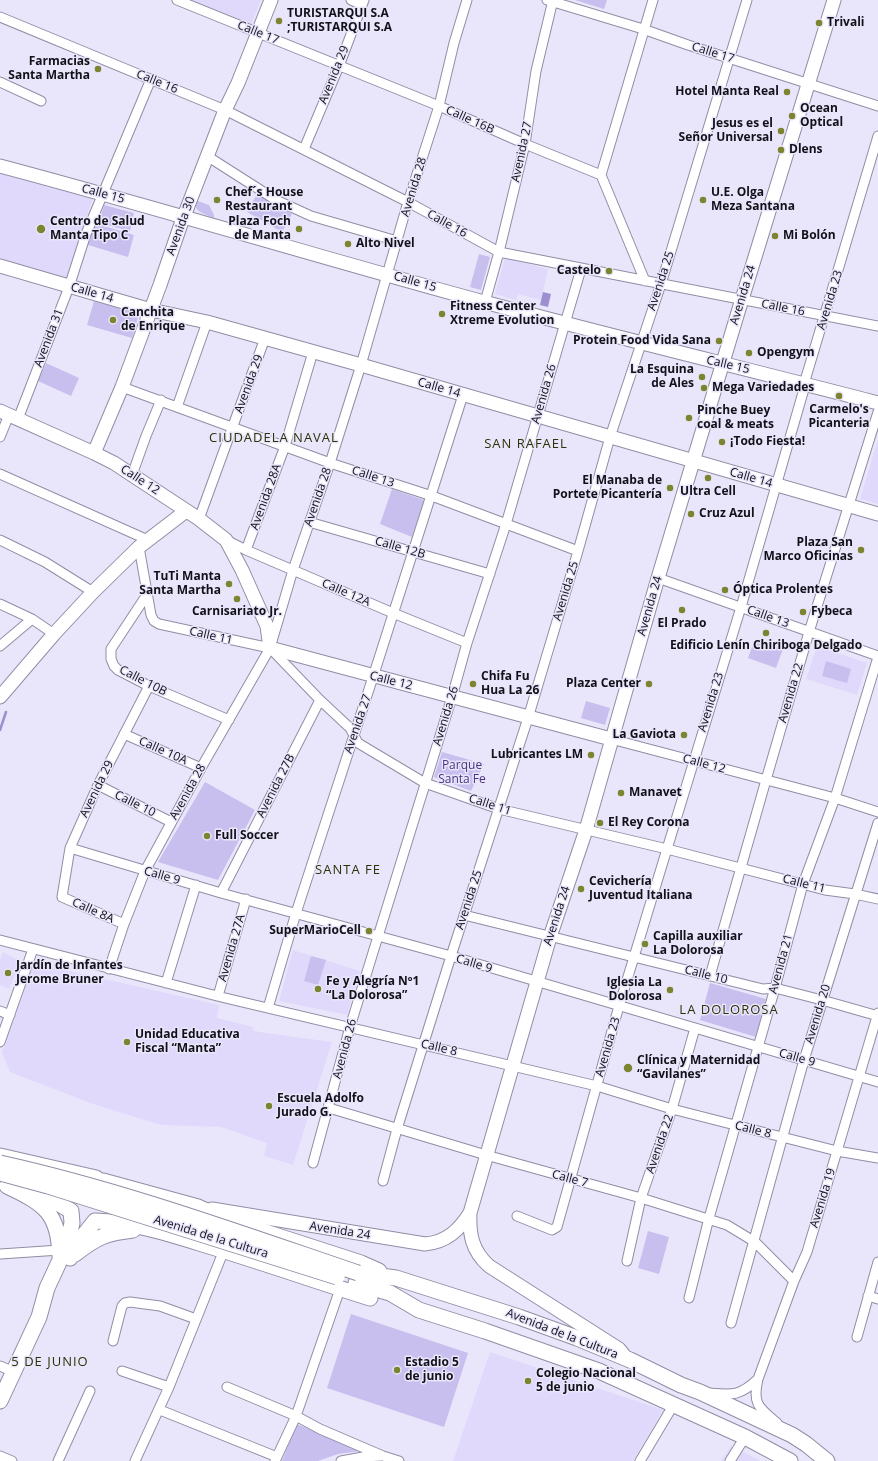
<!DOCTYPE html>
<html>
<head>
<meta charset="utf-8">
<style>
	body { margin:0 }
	canvas { display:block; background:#e9e6fb }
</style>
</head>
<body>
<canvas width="878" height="1461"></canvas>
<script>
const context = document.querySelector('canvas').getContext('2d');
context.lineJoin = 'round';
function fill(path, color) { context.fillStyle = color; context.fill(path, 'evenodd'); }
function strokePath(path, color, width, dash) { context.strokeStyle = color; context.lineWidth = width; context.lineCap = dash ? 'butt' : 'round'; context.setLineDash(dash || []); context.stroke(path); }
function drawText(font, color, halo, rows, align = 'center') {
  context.font = font + ' "Open Sans",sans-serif'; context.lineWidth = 3; context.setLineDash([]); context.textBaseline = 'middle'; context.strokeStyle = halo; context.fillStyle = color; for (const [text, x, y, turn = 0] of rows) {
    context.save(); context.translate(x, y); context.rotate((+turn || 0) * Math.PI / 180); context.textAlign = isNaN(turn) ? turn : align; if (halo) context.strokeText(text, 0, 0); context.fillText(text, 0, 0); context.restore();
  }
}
fill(new Path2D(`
	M191,0h70l-10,25z
	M0,172l93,26 -27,80 -66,-18z
	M505,258l43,11 -7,31 -23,-6 -2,6 -21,-6z
	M878,439v65l-18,-5z
	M817,646l50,17 -10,32 -51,-16z
	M293,950l67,21 -13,44 -68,-14z
	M3,952l18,9 -12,28 -9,-4v-25z
	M34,963l185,42 -2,13 36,9v3l6,2 73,10 -39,123 -29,-9 3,-13 -46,-16 -60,-2 -68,-21 -83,-32 -8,-19z
	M490,1352l173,58 -30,51h-180z
	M731,1446l30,15h-40z`), '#e0d9fb');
fill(new Path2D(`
	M575,0h32l-3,9z
	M257,194l35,20 -10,18 -35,-20z
	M195,200l14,5 5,10v3c-9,-4 -21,-6 -19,-18z
	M104,205l30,8 -4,18 -31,-8z
	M94,223l40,12 -6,22 -40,-12z
	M479,254l11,3 -9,33 -11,-3z
	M94,301l45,13 -7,24 -45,-13z
	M46,363l33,15 -8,18 -33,-15z
	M392,489l32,11 -12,37 -32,-13z
	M755,639l28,10 -7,19 -28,-10z
	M826,661l25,8 -4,14 -25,-7z
	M586,701l24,7 -5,17 -24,-7z
	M442,752l42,12 -13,27 -37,-14z
	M205,782l50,28 -37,70 -60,-18z
	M311,956l15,4 -8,25 -14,-4z
	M710,983l56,16 -10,38 -56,-17z
	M648,1231l21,6 -10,37 -21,-6z
	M351,1314l117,39 -24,74 -117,-39z
	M297,1424l63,27 -22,3 -20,7h-36z`), '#c8bfee');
fill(new Path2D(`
	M543,292l8,2 -3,13 -8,-2z`), '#9d8fce');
strokePath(new Path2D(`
	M0,730l6,-18`), '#9d8fce', 2.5);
const street = new Path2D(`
	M177,0l262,106 86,38 76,31
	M351,0l11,5
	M547,0l96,29 45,16 190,61
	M0,17l225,93 183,92 91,50 379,74
	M0,82l41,19
	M304,149l35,-83 25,-66
	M207,156l69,44 35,16 86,25
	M645,281l-44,-106 52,-175
	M485,302l14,-50 26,-108 11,-73 17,-71
	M122,387l208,76 102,33 146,55
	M177,407l30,-85
	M18,419l51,-132 17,-53 65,-155
	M0,437l9,-22
	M0,474l148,66
	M132,475l14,-39 15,-36
	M199,519l66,-181
	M309,522l181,52
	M0,540l45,22 48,30
	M226,540l20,10 147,63 74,30
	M139,547l12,68 3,6 5,3 111,24 50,52 30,28 8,15 67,40 74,26 168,40 158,41 30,4 23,5
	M246,550l39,-104 28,-94
	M658,578l220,78
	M148,593l-37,56v10l3,7 4,4 31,16 80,34
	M0,604l32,15 22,15
	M0,646l32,-27
	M124,734l77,34
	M611,739l224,59 43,14
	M98,785l73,37
	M70,848l151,45 230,63 427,126
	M221,893l99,-193
	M464,915l299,74 12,-1 47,12 56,16
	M124,924l-62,-27 8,-49 28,-63 51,-99
	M0,940l221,57 376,89 75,23 165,42 41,7
	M109,969l15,-45 21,-53 56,-103 69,-120 23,-78 37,-107 31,-98 47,-163 31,-96 15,-63 13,-43
	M710,976l56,-196 43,-148 69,-220
	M166,983l30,-98
	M218,996l28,-97
	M268,1008l28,-95 77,-236 90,-282
	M0,1011l10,4
	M0,1042l33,-93
	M329,1108l157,47 155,43 86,27 28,17 39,39
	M313,1163l37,-136 102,-330 15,-54 39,-119 75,-255
	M383,1181l14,-52 54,-173 77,-238 50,-167 32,-114 51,-153 86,-284
	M517,1216l35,14 5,-3 62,-221 122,-399 63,-218v-5l74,-248
	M0,1254l60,-4
	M627,1261l14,-63 31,-89 23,-81
	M868,1296l10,3
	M689,1298l20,-80 66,-230 28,-104 32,-86 43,-141
	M731,1323l73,-263 74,-237
	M857,1337l21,-75
	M113,1341l9,-35 3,-3 5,-1 30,4 36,13
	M0,1366l14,6
	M122,1371l47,16
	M227,1387l69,29 24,13 63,27 16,5
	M710,1393c23,2 30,3 48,-14
	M160,1410l117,47
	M777,1423c-18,-15 -25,-19 -19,-44l36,-98 13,-29 71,-239
	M0,1456l12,5
	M58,1461l32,-70
	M135,1461l34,-74 55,-137
	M275,1461l21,-45 44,-127
	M341,1461l22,-4 19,-1
	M640,1461l34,-57
	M730,1461l15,-24`);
const secondary = new Path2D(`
	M0,166c162,43 322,92 484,136 131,35 263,67 394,101
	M0,266l151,44 56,12 154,43 517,149
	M0,411l94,42 20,10 85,56 27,21 16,30 25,56 3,22 341,91
	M94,453l28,-66 38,-102 21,-61 44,-114 13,-27 33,-83
	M0,697l54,-63 39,-42 46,-45 47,-36
	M212,1209l213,35c22,-2 34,-14 45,-31
	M623,1354l-4,-5 -130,-83c-17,-15 -20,-32 -19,-53l80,-276 36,-107 72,-252 81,-269 95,-309`);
const primary = new Path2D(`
	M0,1156l96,22
	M103,1181l95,26 24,11 139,45 18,8
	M7,1186c38,18 52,27 53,71
	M31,1192l20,7 20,12
	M95,1221c36,1 69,11 104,22 57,17 114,37 171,55
	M75,1254c22,-17 31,-21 58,-24
	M70,1258l10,-18 15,-19
	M358,1273l38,5 123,39 58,21 53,22 51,25 19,7 92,43 14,9 21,17
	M356,1283l34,10 29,17 66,21 114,40 146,66 45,24
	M0,1401l39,-84 8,-29 20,-43 5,-22 -1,-12`);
strokePath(street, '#918da5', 11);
strokePath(secondary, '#918da5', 15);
strokePath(primary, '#918da5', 17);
strokePath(street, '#fff', 9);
strokePath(secondary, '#fff', 13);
strokePath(primary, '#fff', 15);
const primaryBridge = new Path2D(`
	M0,1163c122,27 240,70 358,110
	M0,1173l48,13 289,91`);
strokePath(primaryBridge, '#918da5', 17, []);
strokePath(primaryBridge, '#fff', 15);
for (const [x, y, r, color] of [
	[279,21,4,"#7c8430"],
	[819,23,4,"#7c8430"],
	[98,69,4,"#7c8430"],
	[787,92,4,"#7c8430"],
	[792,116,4,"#7c8430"],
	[781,131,4,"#7c8430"],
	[781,150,4,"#7c8430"],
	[217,200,4,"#7c8430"],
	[703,200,4,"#7c8430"],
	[41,229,5,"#7c8430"],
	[299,229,4,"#7c8430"],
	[775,236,4,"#7c8430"],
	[348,244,4,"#7c8430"],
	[609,271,4,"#7c8430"],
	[442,314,4,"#7c8430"],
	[113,320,4,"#7c8430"],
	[719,341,4,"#7c8430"],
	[749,353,4,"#7c8430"],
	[702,377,4,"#7c8430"],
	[704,388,4,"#7c8430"],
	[839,396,4,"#7c8430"],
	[689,418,4,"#7c8430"],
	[722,442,4,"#7c8430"],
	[708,478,4,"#7c8430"],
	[670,488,4,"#7c8430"],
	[691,514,4,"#7c8430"],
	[861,550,4,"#7c8430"],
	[229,584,4,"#7c8430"],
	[725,590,4,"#7c8430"],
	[237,599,4,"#7c8430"],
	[682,610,4,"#7c8430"],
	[803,612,4,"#7c8430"],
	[766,633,4,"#7c8430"],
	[473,684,4,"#7c8430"],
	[649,684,4,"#7c8430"],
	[684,735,4,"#7c8430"],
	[591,755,4,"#7c8430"],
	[621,793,4,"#7c8430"],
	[600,823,4,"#7c8430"],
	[207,836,4,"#7c8430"],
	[581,889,4,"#7c8430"],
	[369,931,4,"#7c8430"],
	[645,944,4,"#7c8430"],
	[8,973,4,"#7c8430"],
	[318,989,4,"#7c8430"],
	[670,990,4,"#7c8430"],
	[127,1042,4,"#7c8430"],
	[628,1068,5,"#7c8430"],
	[269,1106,4,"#7c8430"],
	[397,1370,4,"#7c8430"],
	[528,1381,4,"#7c8430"]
]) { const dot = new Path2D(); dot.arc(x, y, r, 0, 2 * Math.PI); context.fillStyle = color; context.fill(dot); strokePath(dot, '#e9e6fb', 1.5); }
drawText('bold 12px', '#121019', '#e9e6fb', [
	["TURISTARQUI S.A",287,14],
	[";TURISTARQUI S.A",287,28],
	["Trivali",827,23],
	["Farmacias",90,62,"right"],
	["Santa Martha",90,76,"right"],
	["Hotel Manta Real",779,92,"right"],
	["Ocean",800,109],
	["Optical",800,123],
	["Jesus es el",773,124,"right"],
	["Señor Universal",773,138,"right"],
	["Dlens",789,150],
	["Chef´s House",225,193],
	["Restaurant",225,207],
	["U.E. Olga",711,193],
	["Meza Santana",711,207],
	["Centro de Salud",50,222],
	["Manta Tipo C",50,236],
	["Plaza Foch",291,222,"right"],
	["de Manta",291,236,"right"],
	["Mi Bolón",783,236],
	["Alto Nivel",356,244],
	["Castelo",601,271,"right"],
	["Fitness Center",450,307],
	["Xtreme Evolution",450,321],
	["Canchita",121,313],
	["de Enrique",121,327],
	["Protein Food Vida Sana",711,341,"right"],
	["Opengym",757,353],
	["La Esquina",694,370,"right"],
	["de Ales",694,384,"right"],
	["Mega Variedades",712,388],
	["Carmelo's",839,410,"center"],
	["Picanteria",839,424,"center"],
	["Pinche Buey",697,411],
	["coal & meats",697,425],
	["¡Todo Fiesta!",730,442],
	["El Manaba de",662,481,"right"],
	["Portete Picantería",662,495,"right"],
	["Ultra Cell",708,492,"center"],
	["Cruz Azul",699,514],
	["Plaza San",853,543,"right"],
	["Marco Oficinas",853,557,"right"],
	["TuTi Manta",221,577,"right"],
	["Santa Martha",221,591,"right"],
	["Óptica Prolentes",733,590],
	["Carnisariato Jr.",237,612,"center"],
	["Fybeca",811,612],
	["El Prado",682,624,"center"],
	["Edificio Lenín Chiriboga Delgado",766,646,"center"],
	["Chifa Fu",481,677],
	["Hua La 26",481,691],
	["Plaza Center",641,684,"right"],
	["La Gaviota",676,735,"right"],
	["Lubricantes LM",583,755,"right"],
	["Manavet",629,793],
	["El Rey Corona",608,823],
	["Full Soccer",215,836],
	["Cevichería",589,882],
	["Juventud Italiana",589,896],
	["SuperMarioCell",361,931,"right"],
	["Capilla auxiliar",653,937],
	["La Dolorosa",653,951],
	["Jardín de Infantes",16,966],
	["Jerome Bruner",16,980],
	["Fe y Alegría Nº1",326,982],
	["“La Dolorosa”",326,996],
	["Iglesia La",662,983,"right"],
	["Dolorosa",662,997,"right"],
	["Unidad Educativa",135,1035],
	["Fiscal “Manta”",135,1049],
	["Clínica y Maternidad",637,1061],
	["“Gavilanes”",637,1075],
	["Escuela Adolfo",277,1099],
	["Jurado G.",277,1113],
	["Estadio 5",405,1363],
	["de junio",405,1377],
	["Colegio Nacional",536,1374],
	["5 de junio",536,1388]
], 'left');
drawText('12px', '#121019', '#e9e6fb', [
	["Calle 17",258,33,22],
	["Calle 17",713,53,17],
	["Avenida 29",334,75,-68],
	["Calle 16",157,82,22],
	["Calle 16B",470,120,24],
	["Avenida 27",522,152,-78],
	["Avenida 28",414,187,-73],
	["Calle 15",103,194,15],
	["Calle 16",447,224,29],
	["Avenida 30",181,226,-70],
	["Avenida 25",661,281,-72],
	["Calle 15",415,282,16],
	["Calle 14",92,293,16],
	["Avenida 24",743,295,-73],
	["Avenida 23",830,300,-73],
	["Calle 16",783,308,11],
	["Avenida 31",49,338,-69],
	["Calle 15",728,365,13],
	["Avenida 29",249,384,-70],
	["Calle 14",439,388,16],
	["Avenida 26",544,394,-74],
	["Calle 13",373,477,18],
	["Calle 14",751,478,16],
	["Calle 12",140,480,33],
	["Avenida 28A",266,497,-70],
	["Avenida 28",318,497,-71],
	["Calle 12B",400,548,16],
	["Avenida 25",566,591,-73],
	["Calle 12A",346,593,23],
	["Avenida 24",650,606,-74],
	["Calle 13",768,617,20],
	["Calle 11",211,636,13],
	["Calle 10B",143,681,27],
	["Calle 12",391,681,14],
	["Avenida 22",791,693,-74],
	["Avenida 23",711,702,-73],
	["Avenida 26",446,716,-73],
	["Avenida 27",358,724,-71],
	["Calle 10A",163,751,24],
	["Calle 12",704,764,15],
	["Avenida 27B",276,786,-63],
	["Avenida 29",97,789,-64],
	["Avenida 28",188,792,-61],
	["Calle 10",135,804,26],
	["Calle 11",490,805,18],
	["Calle 9",162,876,16],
	["Calle 11",804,884,14],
	["Avenida 25",469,900,-72],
	["Calle 8A",93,911,24],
	["Avenida 24",557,916,-72],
	["Avenida 27A",232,948,-74],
	["Calle 9",474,964,17],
	["Avenida 21",781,964,-75],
	["Calle 10",706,975,14],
	["Avenida 20",818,1014,-73],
	["Avenida 23",608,1047,-74],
	["Calle 8",439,1048,13],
	["Avenida 26",345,1049,-75],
	["Calle 9",797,1058,16],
	["Calle 8",753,1130,14],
	["Avenida 22",660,1144,-71],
	["Calle 7",570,1179,15],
	["Avenida 19",823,1198,-73],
	["Avenida 24",340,1231,9],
	["Avenida de la Cultura",211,1237,17],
	["Avenida de la Cultura",562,1334,21]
]);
drawText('12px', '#4a337e', '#e9e6fb', [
	["Parque",462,766],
	["Santa Fe",462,780]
]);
context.letterSpacing = '1px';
drawText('13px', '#2e3108', '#e9e6fb', [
	["CIUDADELA NAVAL",274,438],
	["SAN RAFAEL",526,444],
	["SANTA FE",348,870],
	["LA DOLOROSA",729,1010],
	["5 DE JUNIO",50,1362]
]);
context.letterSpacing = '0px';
</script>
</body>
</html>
